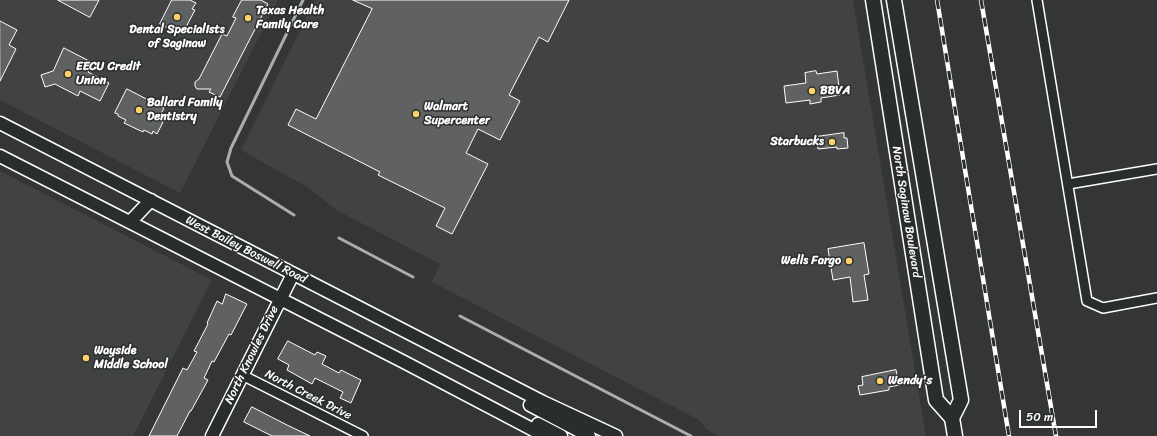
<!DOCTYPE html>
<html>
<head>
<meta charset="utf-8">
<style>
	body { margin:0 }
	#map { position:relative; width:1157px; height:436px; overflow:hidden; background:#333536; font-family:Sriracha,sans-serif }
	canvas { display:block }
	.scale { position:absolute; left:1019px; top:410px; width:78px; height:18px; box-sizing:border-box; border:2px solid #fff; border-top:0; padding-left:5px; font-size:12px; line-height:14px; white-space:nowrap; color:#fff; -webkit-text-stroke:3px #2a2d2e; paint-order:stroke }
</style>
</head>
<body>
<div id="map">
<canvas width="1157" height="436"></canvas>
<div class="scale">50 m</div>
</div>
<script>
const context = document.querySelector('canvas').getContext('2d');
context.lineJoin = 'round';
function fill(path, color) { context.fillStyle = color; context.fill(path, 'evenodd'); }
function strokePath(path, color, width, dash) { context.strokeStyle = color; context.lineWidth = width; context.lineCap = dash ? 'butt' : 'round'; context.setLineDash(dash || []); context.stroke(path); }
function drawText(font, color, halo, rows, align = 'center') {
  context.font = font + ' Sriracha,sans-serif'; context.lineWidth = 3; context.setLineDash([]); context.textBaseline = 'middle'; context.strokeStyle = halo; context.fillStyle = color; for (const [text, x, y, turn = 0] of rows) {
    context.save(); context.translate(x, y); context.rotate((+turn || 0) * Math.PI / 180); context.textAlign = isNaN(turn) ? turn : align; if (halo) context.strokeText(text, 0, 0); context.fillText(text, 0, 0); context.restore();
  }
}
fill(new Path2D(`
	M0,0h278l-98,193 -180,-93z
	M315,0h538l73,436h-208l-12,-7 -7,-9 -267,-138 8,-18 -104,-54 -27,-22 -68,-38z
	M0,171l212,109 -79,156h-133z`), '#404243');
strokePath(new Path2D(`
	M294,215l-62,-39 -5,-14 4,-14 72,-148
	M339,238l74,39
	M460,316l231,120`), '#abacad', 3);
const building = new Path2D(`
	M58,0h41l-9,17z
	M172,0h18l6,3 -4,6 3,1 -10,19 -2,-1 -3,6 -20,-10z
	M242,0h19l7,4 -48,93 -11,-5 2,-3h-14l-2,-3v-4l4,-3 23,-45 5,2 9,-18 -3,-1z
	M353,0h216l-21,42 -9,-5 -30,58 11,6 -20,39 -22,-11 -12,24 22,11 -36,70 -16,-8 9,-18 -67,-33 2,-3 -92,-47 8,-16 20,10 56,-110z
	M0,21l17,9 -8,15 7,4 -16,32z
	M64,48l29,15 -5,9 21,11 -9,18 -20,-10 -2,5 -23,-12 -10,3 -4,-12 12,-4z
	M816,71l1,3 20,-3 3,24 -19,3v4l-11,2v-4l-24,3 -2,-17 22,-3 -1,-10z
	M127,89l37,19 -6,11 5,3 -6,12 -4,-3 -1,3 -8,-4 -1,2 -19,-9 2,-3 -8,-4v-2l-3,-1z
	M844,133v5h3l1,10 -11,1v-2l-19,2 -2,-12z
	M864,243l5,31 -5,1 4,25 -15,2 -3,-25 -17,3 -5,-31z
	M226,294l21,10 -16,31 -2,-1 -15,28 -2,-1 -8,17 4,2 -17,31h-1l-13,25h-28l34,-68 4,2 10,-18 -3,-1 14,-27 -1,-1 10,-22 5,3z
	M288,341l27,14 2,-3 9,4 -4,8 17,9 2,-3 20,10 -10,23 -11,-5 3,-6 -28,-14 -3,6 -25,-14 2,-5 -11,-6z
	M896,370l3,15 -10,2v3l-29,5 -2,-9 5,-1 -1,-8z
	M252,407l35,18 23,11h-38l-28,-14z`);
fill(building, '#5f6162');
strokePath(building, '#fff', 1);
const street = new Path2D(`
	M1037,0l50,301 16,7 54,-10
	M1068,184l89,-15
	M242,375l121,61`);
const secondary = new Path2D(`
	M0,123l543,279 73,34
	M0,156l404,206 141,74
	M130,222l21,-22
	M530,405l59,31
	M538,424l23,12
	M212,436l81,-162`);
const primary = new Path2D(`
	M873,0l63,400 16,18 3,18
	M894,0l67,400 -9,18`);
strokePath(street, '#fff', 12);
strokePath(secondary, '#fff', 15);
strokePath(primary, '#fff', 17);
strokePath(street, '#2a2d2e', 9);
strokePath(secondary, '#2a2d2e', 12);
strokePath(primary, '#2a2d2e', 14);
const rail = new Path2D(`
	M937,0l72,436
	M981,0l75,436`);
strokePath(rail, '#fff', 4.5);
strokePath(rail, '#2a2d2e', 3, [9]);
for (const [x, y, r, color] of [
	[177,17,4,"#ffd166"],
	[248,18,4,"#ffd166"],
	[68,74,4,"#ffd166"],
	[812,91,4,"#ffd166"],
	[139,110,4,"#ffd166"],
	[416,114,4,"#ffd166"],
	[832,142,4,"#ffd166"],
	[849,261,4,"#ffd166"],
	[86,358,4,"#ffd166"],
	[880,381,4,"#ffd166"]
]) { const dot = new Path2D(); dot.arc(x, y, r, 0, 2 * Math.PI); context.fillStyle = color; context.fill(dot); strokePath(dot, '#2a2d2e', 1.5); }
drawText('bold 12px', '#fff', '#2a2d2e', [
	["Texas Health",256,11],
	["Family Care",256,25],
	["Dental Specialists",177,30,"center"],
	["of Saginaw",177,44,"center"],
	["EECU Credit",76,67],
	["Union",76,81],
	["BBVA",820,91],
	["Ballard Family",147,103],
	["Dentistry",147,117],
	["Walmart",424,107],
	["Supercenter",424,121],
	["Starbucks",824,142,"right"],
	["Wells Fargo",841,261,"right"],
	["Wayside",94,351],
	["Middle School",94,365],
	["Wendy's",888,381]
], 'left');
drawText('12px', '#fff', '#2a2d2e', [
	["North Saginaw Boulevard",906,212,81],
	["West Bailey Boswell Road",246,250,27],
	["North Knowles Drive",252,355,-64],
	["North Creek Drive",308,395,27]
]);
</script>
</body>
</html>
